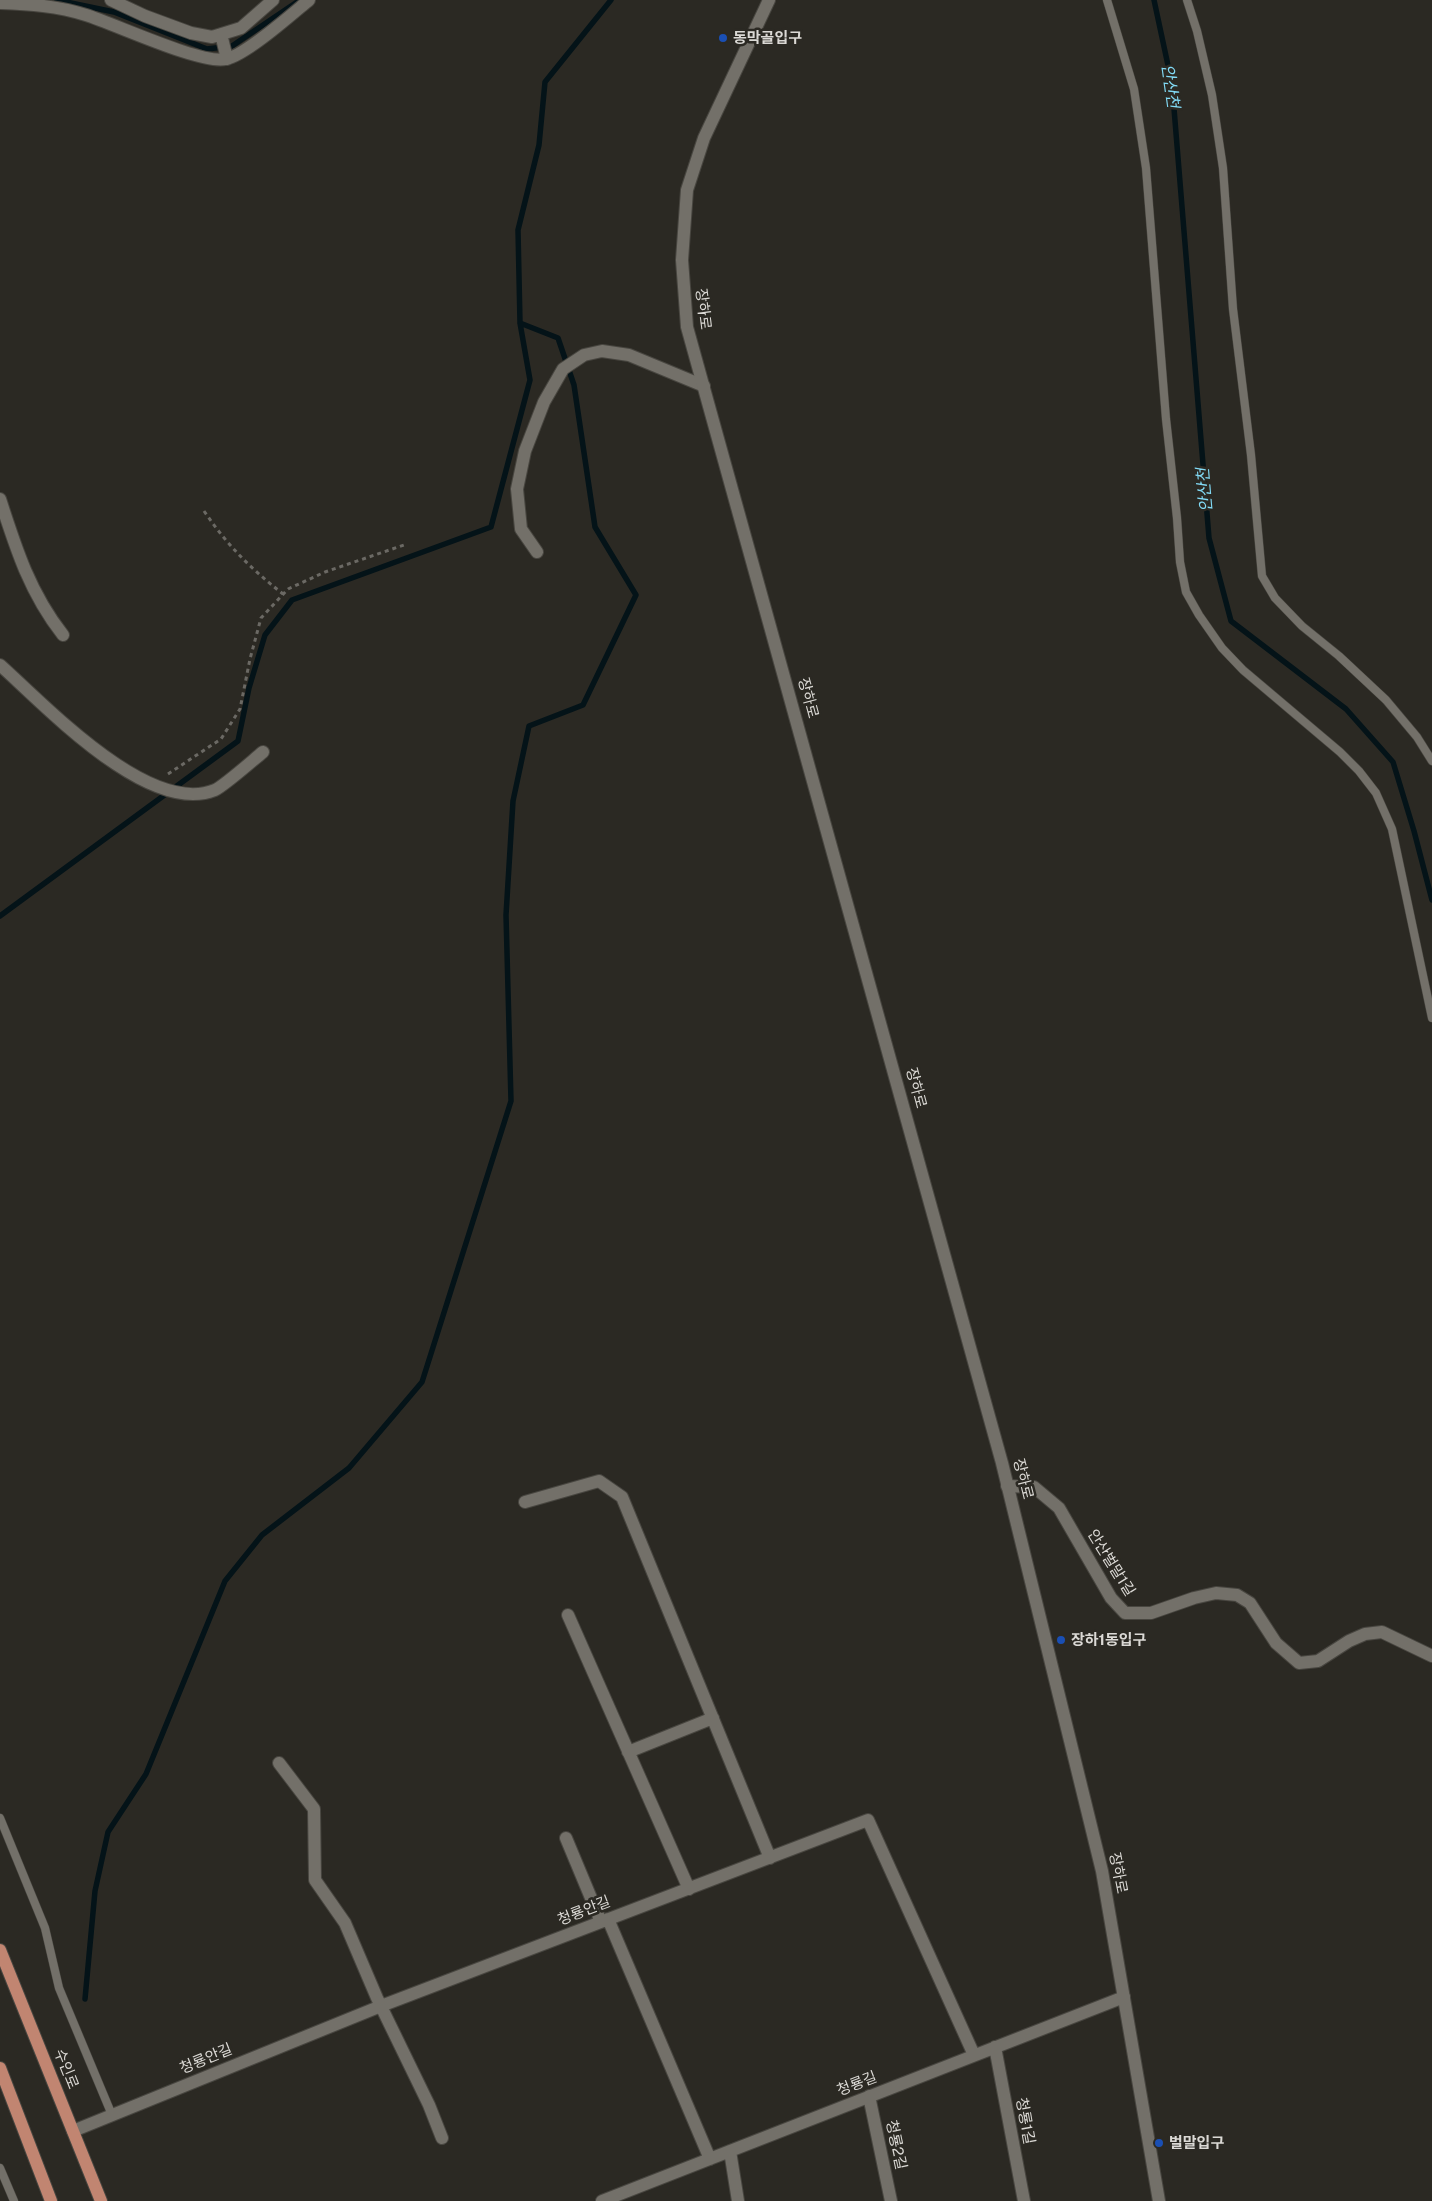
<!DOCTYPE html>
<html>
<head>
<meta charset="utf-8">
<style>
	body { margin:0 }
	canvas { display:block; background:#2b2923 }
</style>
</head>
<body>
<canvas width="1432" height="2201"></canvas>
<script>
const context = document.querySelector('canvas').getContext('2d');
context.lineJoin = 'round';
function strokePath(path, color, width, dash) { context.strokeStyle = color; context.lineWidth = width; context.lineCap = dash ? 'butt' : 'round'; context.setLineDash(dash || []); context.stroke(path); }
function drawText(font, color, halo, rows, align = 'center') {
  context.font = font + ' "Public Sans","Noto Sans KR",sans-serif'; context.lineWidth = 5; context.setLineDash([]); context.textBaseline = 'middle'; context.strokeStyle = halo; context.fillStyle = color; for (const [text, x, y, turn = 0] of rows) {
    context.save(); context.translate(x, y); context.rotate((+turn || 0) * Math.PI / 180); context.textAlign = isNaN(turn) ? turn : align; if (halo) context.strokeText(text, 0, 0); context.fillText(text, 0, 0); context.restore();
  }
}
strokePath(new Path2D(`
	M57,0l57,12 93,37 25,-3 68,-46
	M1154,0l18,84 37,454 22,83 115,88 47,53 21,69 18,69
	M0,916l238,-175 11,-53 16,-53 27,-35 199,-73 39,-147 -10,-57 -2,-93 21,-85 6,-63 66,-82
	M85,1999l10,-108 13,-59 38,-58 79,-193 37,-46 87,-67 73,-86 89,-281 -5,-186 7,-114 16,-75 54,-21 53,-110 -41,-68 -21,-142 -16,-47 -38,-15`), '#041318', 5.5);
const service = new Path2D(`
	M1107,0l27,89 12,79 20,251 11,99 3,44 6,30 13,23 23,33 21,22 97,82 19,19 17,22 16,36 40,189
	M1187,0l10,31 15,64 11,73 10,141 18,146 11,121 13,22 27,28 37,30 47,44 31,37 15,24
	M0,1818l45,110 14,60 53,127
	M0,2168l14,33`);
const minor = new Path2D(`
	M111,0l34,16 46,17 21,4 29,-9 32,-28
	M0,3c29,1 58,3 86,12 29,9 116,50 140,44 20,-4 66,-45 83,-59
	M221,34l6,25
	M0,499c16,50 30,94 63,136
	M537,552l-16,-23 -4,-40 8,-38 19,-49 19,-33 21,-14 18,-4 27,4 75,31
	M0,665c45,40 149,152 215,125 10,-5 37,-29 48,-38
	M1007,1486l27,1 25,21 52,90 14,15h26l43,-15 22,-5 21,2 13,8 26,40 23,20 19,-2 31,-20 16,-7 17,-2 50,24
	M525,1502l74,-21 23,16 148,361
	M568,1615l121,274
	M628,1752l85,-34
	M279,1763l35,46 1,71 30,43 32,75 52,107 13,33
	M566,1838l35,84
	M608,1919l102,240
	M995,2047l29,154
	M869,2096l22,105
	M73,2131l308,-125 487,-186 106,235
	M730,2151l8,50
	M602,2201l522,-204`);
const tertiary = new Path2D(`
	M769,0l-65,138 -17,52 -5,70 5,67 315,1136 100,408 57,330`);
const primary = new Path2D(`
	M0,1950l101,251
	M0,2068l51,133`);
strokePath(service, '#484640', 9);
strokePath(minor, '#484640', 14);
strokePath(tertiary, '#484640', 14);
strokePath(primary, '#484640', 14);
strokePath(new Path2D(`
	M204,511c24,35 46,57 79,83
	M168,774l53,-35 19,-30 10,-50 11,-41 27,-29 37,-17 79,-27`), '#6b6964', 3, [4, 4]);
strokePath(service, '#737069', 8);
strokePath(minor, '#737069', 12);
strokePath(tertiary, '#737069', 12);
strokePath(primary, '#c18571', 12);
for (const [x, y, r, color] of [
	[723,38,5,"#1a4fb4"],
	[1061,1640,5,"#1a4fb4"],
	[1159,2143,5,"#1a4fb4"]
]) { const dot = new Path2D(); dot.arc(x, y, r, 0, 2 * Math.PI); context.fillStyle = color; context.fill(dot); strokePath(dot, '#2b2923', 2); }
drawText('bold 15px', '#dbd9d5', '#2b2923', [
	["동막골입구",733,38],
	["장하1동입구",1071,1640],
	["벌말입구",1169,2143]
], 'left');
drawText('15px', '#dbd9d5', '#2b2923', [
	["장하로",703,309,83],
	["장하로",808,698,75],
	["장하로",916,1088,75],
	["장하로",1023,1479,76],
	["안산벌말1길",1111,1563,58],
	["장하로",1118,1873,79],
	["청룡안길",584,1911,-21],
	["청룡안길",206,2059,-22],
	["수인로",66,2069,68],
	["청룡길",857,2084,-21],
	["청룡1길",1025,2121,80],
	["청룡2길",896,2145,78]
]);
drawText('italic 16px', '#82daf5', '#2b2923', [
	["안산천",1170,86,82],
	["안산천",1205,490,-95]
]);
</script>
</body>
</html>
